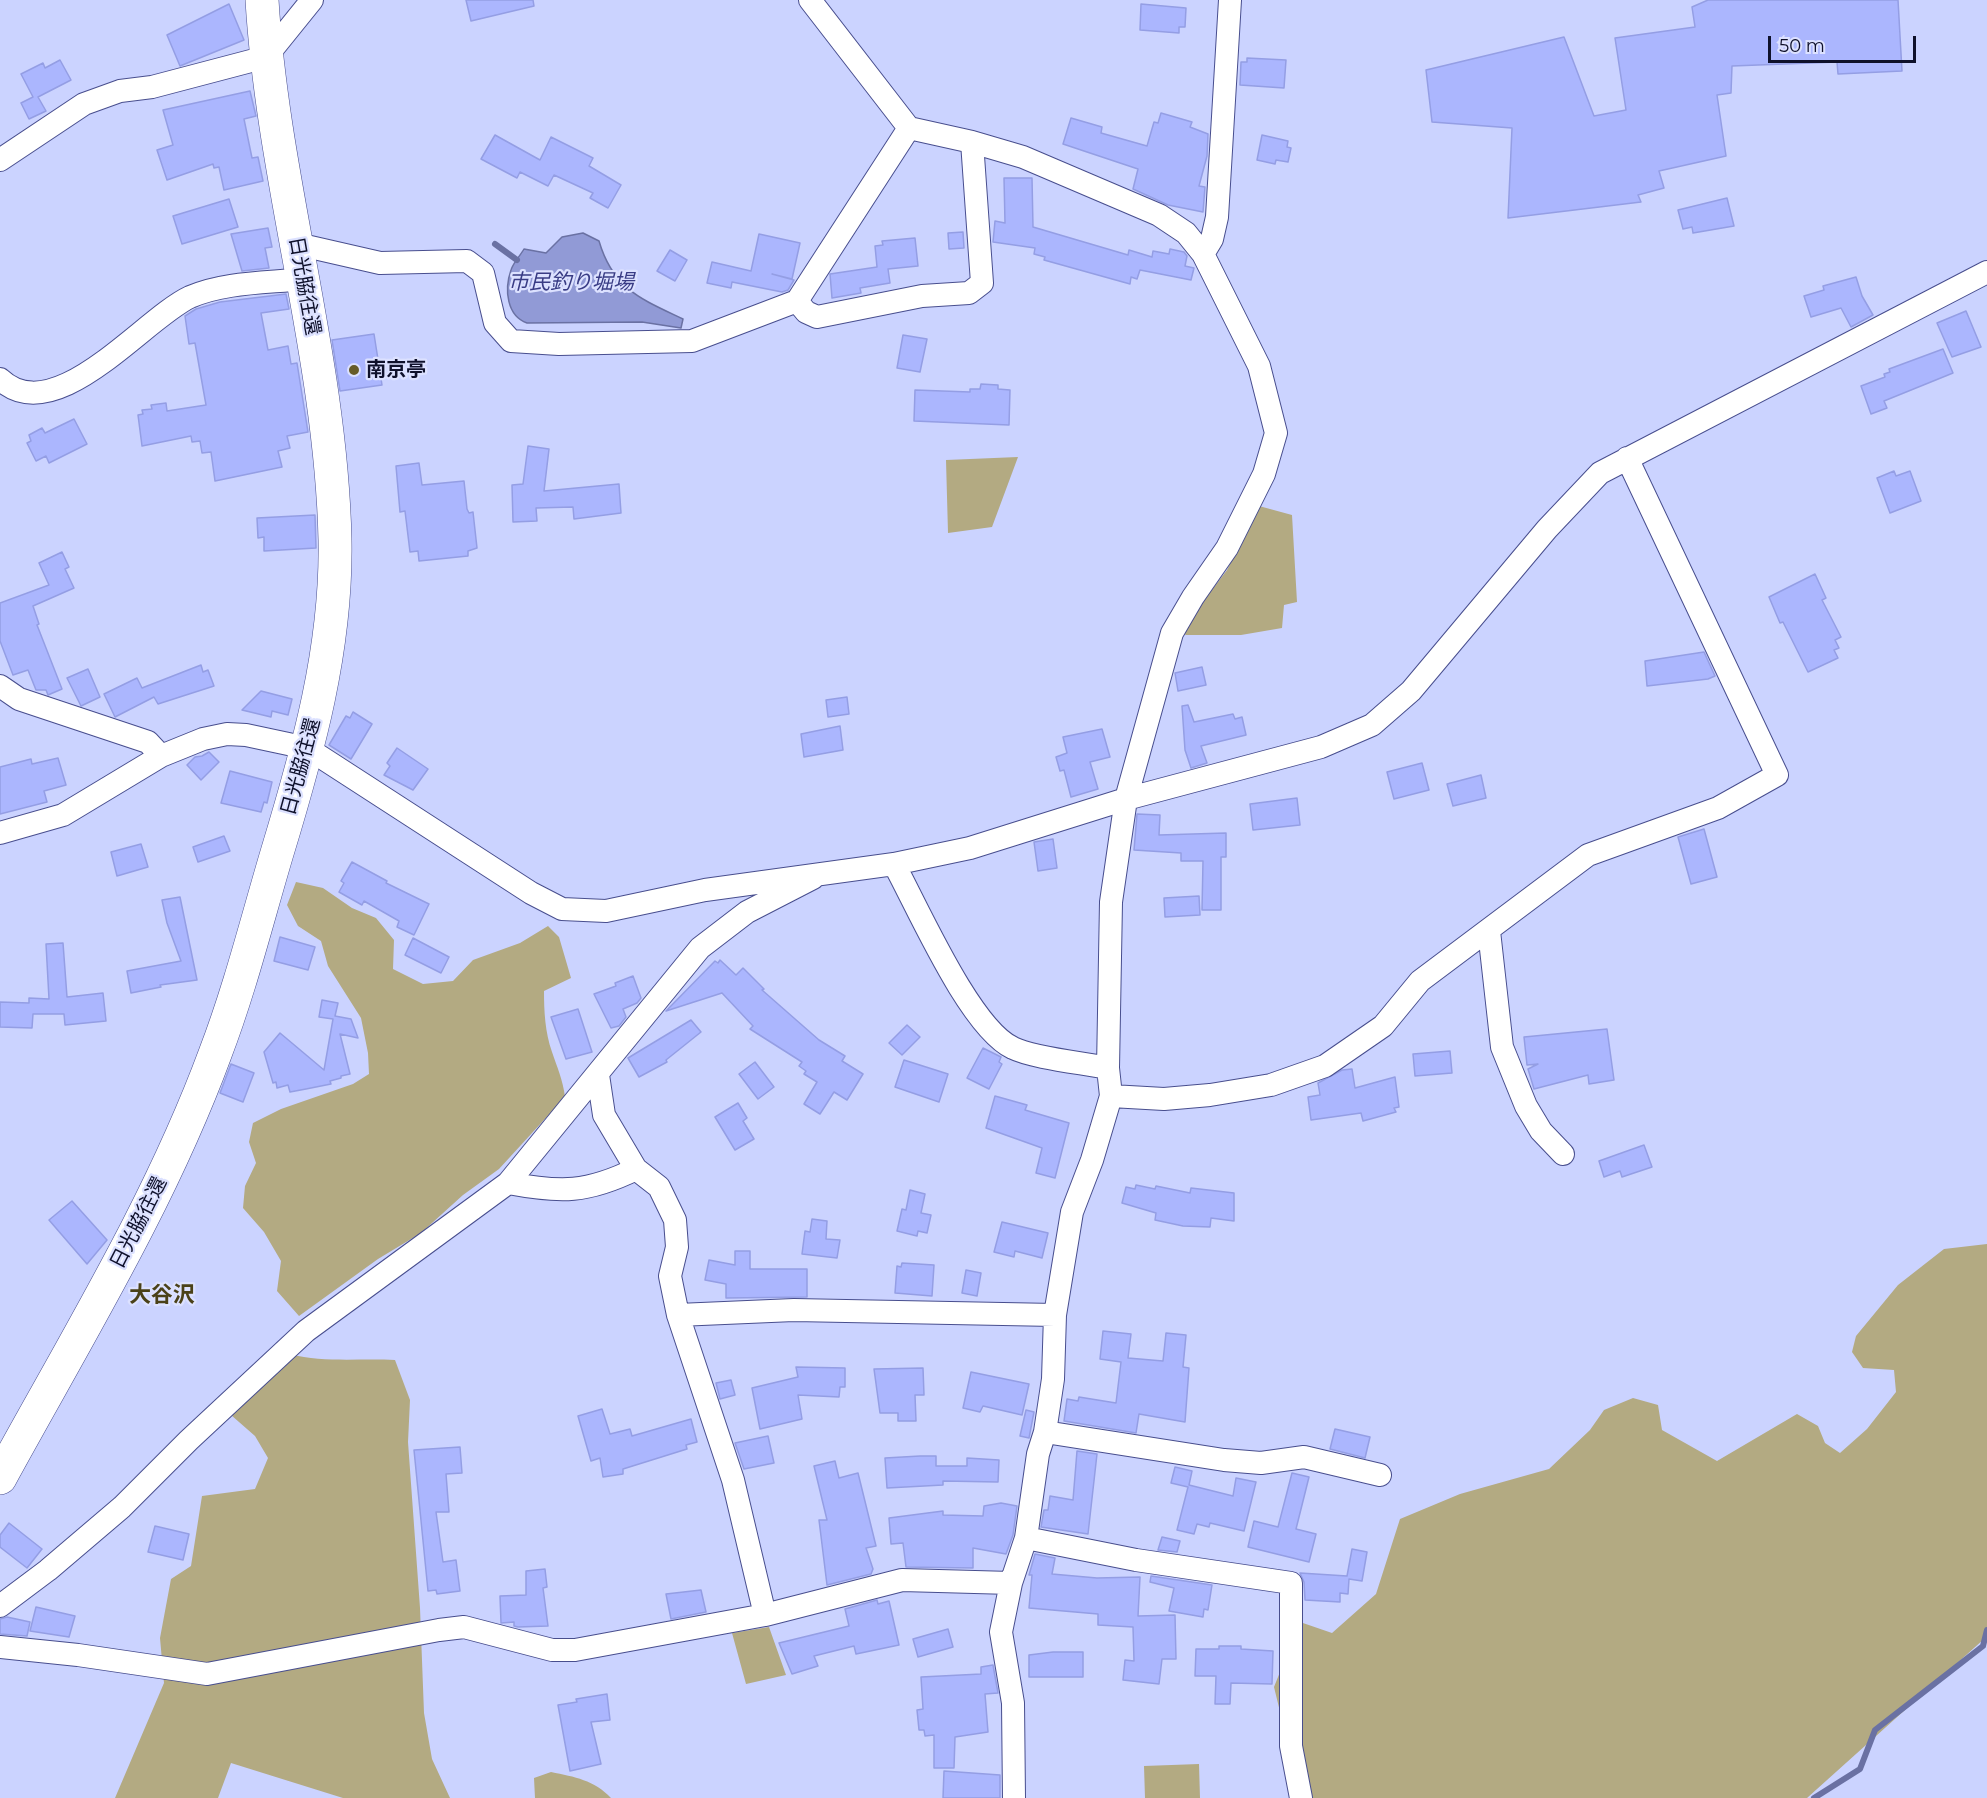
<!DOCTYPE html>
<html>
<head>
<meta charset="utf-8">
<style>
	body { margin:0 }
	#map { position:relative; width:1987px; height:1798px; overflow:hidden; background:#cbd3ff; font-family:Montserrat,sans-serif }
	canvas { display:block }
	.scale { position:absolute; left:1768px; top:36px; width:148px; height:27px; box-sizing:border-box; border:3px solid #0f112b; border-top:0; padding-left:8px; font-size:18px; line-height:21px; white-space:nowrap; color:#0f112b; -webkit-text-stroke:4px #dce1ff; paint-order:stroke }
</style>
</head>
<body>
<div id="map">
<canvas width="1987" height="1798"></canvas>
<div class="scale">50 m</div>
</div>
<script>
const context = document.querySelector('canvas').getContext('2d');
context.lineJoin = 'round';
function fill(path, color) { context.fillStyle = color; context.fill(path, 'evenodd'); }
function strokePath(path, color, width, dash) { context.strokeStyle = color; context.lineWidth = width; context.lineCap = dash ? 'butt' : 'round'; context.setLineDash(dash || []); context.stroke(path); }
function drawText(font, color, halo, rows, align = 'center') {
  context.font = font + ' Montserrat,"Noto Sans JP",sans-serif'; context.lineWidth = 4.5; context.setLineDash([]); context.textBaseline = 'middle'; context.strokeStyle = halo; context.fillStyle = color; for (const [text, x, y, turn = 0] of rows) {
    context.save(); context.translate(x, y); context.rotate((+turn || 0) * Math.PI / 180); context.textAlign = isNaN(turn) ? turn : align; if (halo) context.strokeText(text, 0, 0); context.fillText(text, 0, 0); context.restore();
  }
}
fill(new Path2D(`
	M1018,457l-26,70 -44,6 -2,-73z
	M1259,506l33,9 5,87 -13,3 -2,23 -41,7h-55l-6,-3 47,-62z
	M296,882l27,6 29,20 24,10 18,22 -1,29 30,15 30,-3 20,-21 47,-17 28,-17 11,11 12,41 -27,13c0,20 1,41 8,61 5,15 11,28 13,45l-66,72 -36,26 -42,38 -43,26 -79,57 -22,-25 4,-30 -17,-29 -21,-24 2,-22 11,-23 -7,-21 4,-19 28,-14 72,-25 16,-10 -1,-21 -7,-35 -33,-52 -7,-25 -23,-15 -11,-21z
	M1987,1244v388l-3,7 -177,159h-506l-27,-111 26,-65 32,11 44,-39 24,-75 60,-25 89,-25 41,-39 14,-20 29,-12 25,7 4,25 55,31 80,-47 21,12 7,17 15,10 27,-24 29,-37 -2,-22 -31,-2 -11,-16 4,-16 42,-51 46,-36z
	M290,1354c34,9 70,4 105,6l15,40 -2,42 12,166 4,105 8,46 18,39h-107l-112,-35 -13,35h-103l49,-115 -4,-45 11,-59 20,-13 11,-70 53,-7 13,-31 -13,-22 -24,-21z
	M769,1627l17,48 -40,9 -14,-51z
	M1199,1764l1,34h-55l-1,-32z
	M551,1772c24,5 43,8 60,26h-76l-1,-20z`), '#b3aa82');
const water = new Path2D(`
	M583,233l16,8c14,48 42,58 84,78l-2,9 -39,-6 -115,1c-20,-7 -23,-33 -16,-53 2,-7 9,-14 13,-21l22,4 16,-16z`);
fill(water, '#919ad6');
strokePath(water, '#6a71a3', 1.5);
strokePath(new Path2D(`
	M495,244l22,16
	M1814,1798l46,-29 15,-39 108,-84 4,-16`), '#6a71a3', 6);
const building = new Path2D(`
	M466,0h67l1,6 -63,15z
	M1708,0h190l4,71 -64,3 -1,-12 -105,4 -1,27 -14,2 9,61 -67,15 5,17 -26,7 3,7 -133,16 4,-90 -80,-6 -6,-52 138,-33 30,79 32,-6 -11,-72 80,-11 -3,-20z
	M229,4l15,36 -64,26 -13,-31z
	M1141,4l45,4 -1,19h-6v6l-39,-3z
	M1247,58l39,2 -2,28 -44,-3 1,-23h6z
	M60,60l11,20 -33,17 8,14 -17,8 -8,-16 12,-6 -12,-23 22,-11 2,5z
	M250,91l6,25 -12,3 8,39 6,-1 5,24 -39,9 -5,-23 -5,1 -1,-4 -46,16 -10,-30 16,-5 -10,-35z
	M1161,113l31,9 -2,5 18,7 -1,22 -8,30 6,1 -2,25 -35,-7 -35,-16 5,-20 -75,-25 8,-26 31,9 -1,6 46,13 7,-24 4,1z
	M495,135l45,25 11,-23 42,21 -4,8 32,19 -13,23 -18,-10 3,-5 -39,-18 -6,11 -28,-14 -3,6 -36,-19z
	M1262,135l26,6 -1,6 4,1 -3,14 -12,-2 -1,4 -18,-4z
	M1004,178h28l1,49 95,28 1,-5 23,7 1,-6 16,3 1,-5 14,3 3,4 -2,10 9,2 -3,12 -51,-10 -3,9 -6,-2 -1,7 -86,-24 1,-3 -11,-3 1,-6 -42,-6 2,-21 10,2z
	M1727,198l7,28 -41,7 -1,-6 -9,2 -5,-19z
	M229,199l9,28 -56,17 -9,-28z
	M268,228l4,19 -7,1 4,20 -27,3 -11,-37z
	M963,232l1,16 -15,1 -1,-16z
	M759,234l41,9 -8,36 -20,-5 22,6 -6,10 -6,2 -50,-10 -1,6 -24,-5 5,-21 39,9z
	M915,238l3,28 -30,3 2,14 -30,5 1,5 -29,5 -2,-24 47,-7 -2,-21 8,-1 -1,-4z
	M670,250l17,10 -12,21 -18,-10z
	M1856,277l6,19 11,19 -22,12 -10,-19 -30,9 -7,-21 20,-6 -1,-4z
	M286,294l3,15 -28,4 7,37 20,-4 3,18 6,-1 11,69 -21,4 3,12 -12,3 4,16 -67,14 -4,-29 -9,1 -2,-12 -8,1 -1,-6 -49,10 -4,-31 5,-1 -1,-4 10,-1 -1,-4 15,-2 1,8 39,-6 -11,-62 -6,1 -4,-28 11,-7 24,-7z
	M1966,311l15,36 -29,10 -15,-34z
	M374,334l8,51 -42,6 -8,-51z
	M903,335l24,4 -7,33 -23,-4z
	M1943,349l10,24 -69,28 3,7 -16,6 -10,-28 24,-9 -1,-3 6,-2 -1,-3z
	M981,384l17,1v4l12,1 -1,35 -95,-4 1,-31 55,2v-3h10z
	M74,419l13,25 -38,19 -3,-7 -10,5 -9,-18 4,-2 -2,-6 13,-7 3,5z
	M528,446l21,3 -5,42 75,-7 2,29 -47,6 -1,-12 -37,1 1,13 -24,1 -1,-37 11,-1z
	M419,463l3,22 42,-4 3,28 2,4 4,-1 4,36 -9,3v5l-49,5 -1,-10 -8,1 -5,-41 -5,1 -4,-46z
	M1894,471l2,5 14,-5 11,30 -31,12 -13,-35z
	M315,515l1,33 -52,3v-14l-6,1 -1,-20z
	M62,552l7,15 -4,2 9,19 -41,18 6,18 -2,1 25,64 -14,6 -2,-5h-10l-8,-20 -15,5 -13,-34v-38l49,-18 -10,-22z
	M1815,574l11,24 -4,2 19,37 -6,3 4,8 -5,2 4,8 -30,14 -25,-50 -3,1 -11,-26z
	M1704,652l11,24 -7,3 -61,7 -2,-25z
	M201,665l2,7 5,-2 6,16 -56,18 -4,-7 -39,20 -11,-23 33,-16 5,10z
	M1202,667l4,18 -28,6 -3,-18z
	M88,669l12,28 -19,9 -14,-28z
	M261,691l31,8 -4,16 -16,-4 -1,6 -29,-7z
	M847,697l2,17 -21,3 -2,-17z
	M1188,705l6,17 39,-8 2,5 7,-2 4,18 -45,11 6,17 -16,5 -6,-18 -3,-44z
	M353,712l19,12 -21,35 -22,-14 17,-29 4,2z
	M840,726l3,24 -39,7 -3,-23z
	M1102,729l8,28 -20,5 8,27 -27,8 -7,-27 -4,1 -4,-14 11,-4 -4,-16z
	M397,748l31,21 -15,21 -29,-15 6,-9 -3,-3z
	M209,752l10,10 -18,18 -14,-15 8,-8 7,-1z
	M58,758l8,27 -22,6 3,11 -47,12v-47l31,-8 1,5z
	M1422,763l7,27 -35,9 -7,-27z
	M230,771l42,11 -5,21 -3,-1 -3,10 -40,-9z
	M1481,775l5,23 -33,8 -6,-22z
	M1297,798l3,27 -47,5 -3,-26z
	M1137,814l23,1 -1,20 67,-2v24h-5v53h-19l1,-49h-22v-8l-47,-3z
	M1704,829l13,48 -26,7 -13,-47z
	M224,836l6,15 -32,11 -5,-15z
	M1053,839l4,29 -19,3 -4,-29z
	M141,844l7,23 -31,9 -6,-24z
	M352,862l35,19 -1,2 43,21 -15,31 -17,-8 2,-6 -35,-20 -2,4 -23,-13 5,-9 -3,-2z
	M1199,896l1,19 -35,2 -1,-19z
	M180,897l17,83 -37,5 1,2 -30,6 -4,-22 54,-10 -14,-38 -5,-23z
	M280,937l35,10 -7,23 -34,-9z
	M413,938l36,19 -8,16 -36,-18z
	M63,943l4,54 36,-4 3,28 -41,4 -1,-11h-31l-1,14 -32,-1v-25l29,1v-5l20,1 -3,-55z
	M720,960l16,15 7,-7 21,21 -2,1 57,50 26,16 -3,5 21,13 -16,26 -13,-8 -14,22 -16,-10 13,-22 -13,-8 2,-3 -7,-5 3,-4 -52,-33 3,-3 -31,-33 -56,18 49,-50 3,2z
	M633,976l8,22 -4,5 -14,6 3,8 -7,9 -8,2 -17,-34 22,-8 -1,-3z
	M322,1000l16,3 -3,13 16,3 7,19 -18,-4 10,40 -9,2v2l-11,3 1,3 -25,5 -16,3 -2,-7 -11,3 -1,-6 -3,1 -9,-31 16,-19 44,37 9,-51 -14,-2z
	M578,1009l14,43 -26,7 -15,-42z
	M691,1020l10,12 -35,28 1,2 -28,15 -11,-19z
	M907,1025l13,12 -18,18 -13,-12z
	M1607,1029l7,51 -25,4 -1,-9 -54,14 -6,-20 10,-5 -11,1 -3,-28z
	M983,1048l18,9 -2,5 3,2 -13,25 -22,-11z
	M1450,1051l2,22 -37,3 -2,-22z
	M904,1060l44,14 -9,28 -44,-15z
	M755,1062l19,25 -16,12 -19,-25z
	M231,1064l23,9 -11,29 -23,-9z
	M1352,1069l3,19 40,-11 4,30 -5,1 2,4 -33,9 -2,-8 -50,7 -3,-23 12,-2 -2,-12 24,-13z
	M995,1096l32,9 -2,5 44,13 -14,55 -19,-5 6,-25 -56,-20z
	M738,1103l9,15 -4,3 11,18 -19,11 -20,-33z
	M1644,1145l8,22 -30,10 -2,-6 -16,6 -5,-16z
	M1136,1185l19,4 1,-3 34,7 1,-5 43,5v28l-23,-3 -1,9 -27,-1 -28,-6 1,-7 -34,-10 4,-16 9,2z
	M910,1190l15,4 -4,19 10,2 -4,18 -9,-2 -1,5 -20,-5 5,-22 4,1z
	M72,1201l35,39 -20,24 -38,-44z
	M812,1219l15,2 -1,18 14,1 -3,18 -35,-4 3,-23 5,1z
	M1002,1222l46,11 -6,25 -27,-7 -1,6 -20,-5z
	M735,1251h15v18h57v28l-81,1v-14l-21,-4 4,-20 26,5z
	M902,1263l32,2 -2,31 -37,-3 2,-27 4,1z
	M966,1270l15,3 -4,23 -15,-3z
	M1103,1331l28,3 -3,24 35,3 3,-28 20,2 -3,32 6,1 -4,54 -46,-8 -3,19 -72,-12 3,-22 11,2 1,-4 37,6 5,-41 -21,-3z
	M796,1367l49,1v19h-5l-1,10 -41,-2 4,24 -42,10 -8,-41 46,-11z
	M923,1368l1,27h-9l1,26h-18v-8h-18l-6,-44z
	M971,1372l58,12 -7,31 -39,-9 -3,6 -17,-4z
	M731,1380l4,15 -15,4 -4,-16z
	M602,1409l8,25 20,-5 2,7 59,-17 6,23 -11,3 1,4 -64,20v5l-20,3 -3,-19 -9,3 -13,-45z
	M1026,1410l8,2 -5,26 -9,-2z
	M1335,1429l35,8 -5,21 -35,-9z
	M768,1436l6,27 -30,6 -9,-26z
	M460,1447l2,26 -16,1 3,38h-13l7,50 13,-2 4,31 -23,3 -1,-4 -8,1 -14,-141z
	M1077,1451l20,3 -9,80 -47,-7 3,-17h4l2,-14 23,4z
	M920,1456h16v10h31v-8l32,2 -1,22 -55,-1v4l-56,3 -2,-30z
	M835,1461l4,17 19,-5 18,73 -10,2 7,21 -2,5 -44,11 -8,-65h8l-13,-54z
	M1175,1467l17,4 -3,14 44,11 3,-18 20,4 -12,49 -34,-8 -1,4 -12,-3 -3,10 -17,-4 11,-43 -17,-4z
	M1292,1473l17,4 -13,52 20,5 -7,28 -61,-15 6,-26 24,6z
	M1001,1503l16,3 -4,29 -7,19 -33,-6v20l-67,-1 -3,-24 -12,1 -2,-26 54,-7v4l40,1 1,-10z
	M9,1523l33,26 -15,19 -27,-21v-12z
	M155,1526l34,8 -6,26 -35,-8z
	M1162,1537l18,4 -3,11 -19,-2z
	M1352,1549l15,3 -5,29 -13,-2 -1,15 -8,-1v9l-35,-2 -1,-18 -4,-9 47,3z
	M1035,1554l20,4 -3,16 45,4 43,-1 -2,39 37,-1 1,44h-14l-3,25 -36,-4 2,-20 9,1 -1,-34 -35,-2v-11l-69,-6 3,-33h-3z
	M545,1569l2,18 -4,1 5,38 -30,1 -4,-1v-4l-13,1 -1,-27 26,-1v-24z
	M1151,1576l61,9 -4,25 -4,-1 -1,8 -34,-6 5,-23 -24,-6z
	M701,1590l5,22 -35,7 -5,-25z
	M877,1600l1,4 11,-3 10,44 -43,9 -2,-8 -40,10 4,10 -26,8 -13,-31 70,-17 -4,-17z
	M36,1607l39,9 -6,21 -39,-6z
	M7,1617l23,5 -3,14 -27,-2v-15z
	M948,1629l5,18 -35,10 -5,-18z
	M1219,1646h22v3l32,2 -1,33 -41,-1 -1,21h-15l1,-28h-21l1,-27h23z
	M1053,1652h30v25h-54v-22z
	M993,1665l5,28 -13,1 3,38 -33,5 -1,31h-20v-33l-9,1 -1,-6h-5l-2,-20 6,-1 -2,-32 60,-3v-7z
	M607,1694l3,26 -19,2 10,42 -31,7 -12,-66 19,-3 -1,-3z
	M944,1771l56,4v23h-57z`);
fill(building, '#abb6fe');
strokePath(building, '#949ee4', 1.5);
const minor = new Path2D(`
	M810,0l99,128 63,14 51,15 136,58 27,18 17,21 56,112 17,67 -12,41 -37,74 -34,49 -21,36 -46,166 -15,103 -3,166 3,28 -19,64 -20,52 -17,103 -2,64 -8,53 -7,22 -12,84 -15,45 -10,49 12,71 1,95
	M0,160l84,-56 36,-13 32,-4 114,-30 46,-57
	M297,244l83,19 87,-2 16,12 12,50 16,18 48,3 133,-3 105,-40 112,-173
	M1203,254l9,-15 5,-22 13,-217
	M797,301l9,11 11,5 105,-21 47,-3 13,-10 -10,-141
	M0,379c55,52 143,-60 190,-82 34,-15 77,-14 113,-18
	M0,686l19,13 129,43 13,14
	M0,833l63,-18 98,-59 42,-17 24,-5 19,1 61,13 224,145 31,16 44,2 99,-21 189,-26 76,-16 156,-49 195,-52 51,-22 39,-34 136,-162 53,-56 387,-201
	M894,864c24,44 76,164 119,184 20,10 71,15 95,20
	M1489,931l13,116 24,59 15,25 22,23
	M598,1075l6,40 32,54 23,18 16,33 2,27 -7,29 8,39 55,165 32,135
	M1111,1096l53,3 46,-4 61,-10 54,-19 58,-40 37,-45 168,-126 130,-47 59,-33 -150,-317
	M508,1183c53,10 79,10 128,-14
	M678,1315l116,-5 261,5
	M1045,1432l179,28 37,3 43,-6 76,18
	M1026,1538l110,22 155,23v163l10,52
	M0,1606l48,-36 74,-63 67,-67 117,-109 202,-148 192,-235 47,-36 66,-34
	M0,1647l78,8 129,19 232,-44 25,-3 88,23h23l190,-35 137,-35 109,3`);
const highway = new Path2D(`
	M0,1478c76,-139 160,-275 215,-424 25,-65 42,-134 62,-201 31,-102 60,-205 58,-313 -4,-182 -62,-358 -73,-540`);
strokePath(minor, '#484e8e', 24);
strokePath(highway, '#484e8e', 34);
strokePath(minor, '#fff', 22);
strokePath(highway, '#fff', 33);
for (const [x, y, r, color] of [
	[354,370,6,"#665b28"]
]) { const dot = new Path2D(); dot.arc(x, y, r, 0, 2 * Math.PI); context.fillStyle = color; context.fill(dot); strokePath(dot, '#dce1ff', 2); }
drawText('20px', '#0f112b', '#dce1ff', [
	["日光脇往還",304,286,80],
	["日光脇往還",301,767,-75],
	["日光脇往還",139,1223,-63]
]);
drawText('bold 20px', '#0f112b', '#dce1ff', [
	["南京亭",366,370]
], 'left');
drawText('italic 21px', '#393c85', '#dce1ff', [
	["市民釣り堀場",571,283]
]);
drawText('bold 22px', '#4a4118', '#dce1ff', [
	["大谷沢",162,1296]
]);
</script>
</body>
</html>
